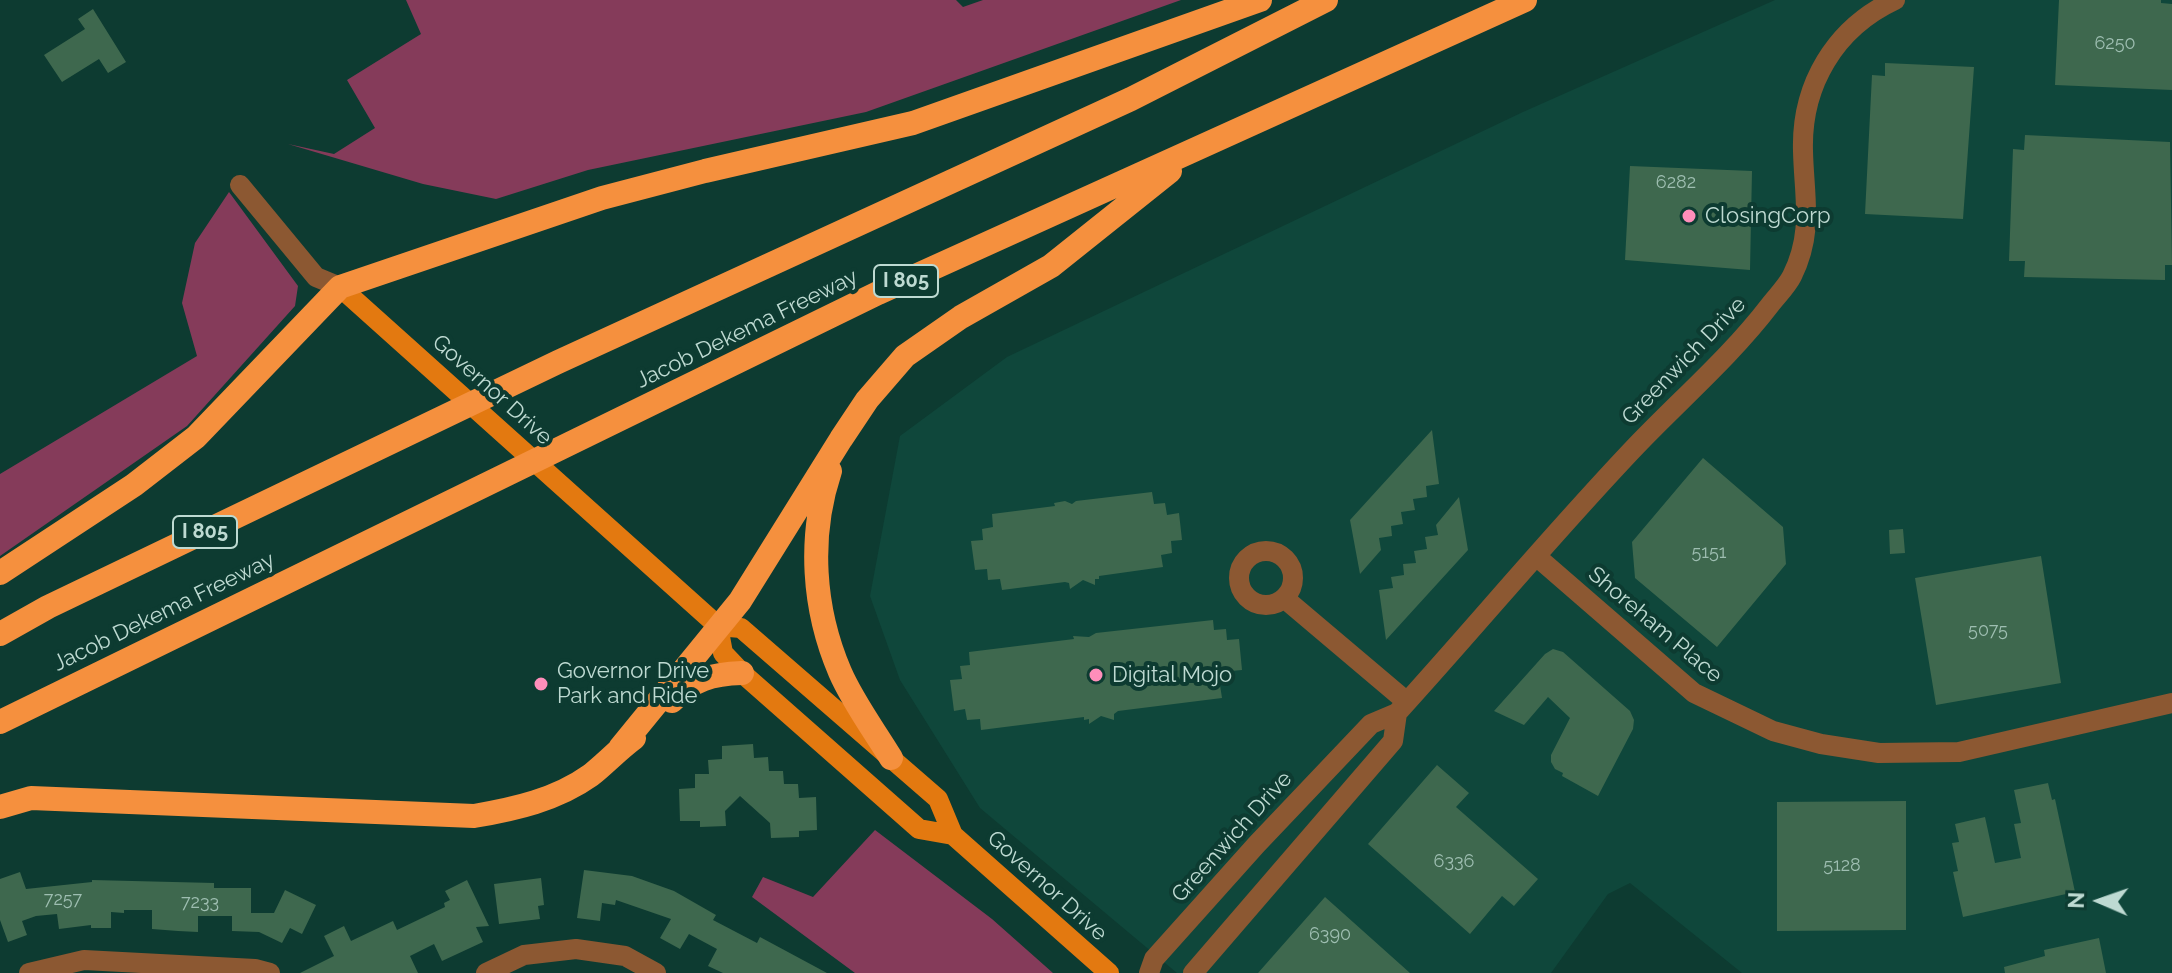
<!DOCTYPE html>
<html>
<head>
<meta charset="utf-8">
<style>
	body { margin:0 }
	#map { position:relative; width:2172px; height:973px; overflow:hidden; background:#0d3b31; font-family:Raleway,sans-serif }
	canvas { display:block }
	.north { position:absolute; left:2060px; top:861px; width:80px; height:80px; -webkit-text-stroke:6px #0d3b31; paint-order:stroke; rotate:272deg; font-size:22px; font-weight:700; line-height:32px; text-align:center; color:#bedad2 }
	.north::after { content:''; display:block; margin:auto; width:28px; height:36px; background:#bedad2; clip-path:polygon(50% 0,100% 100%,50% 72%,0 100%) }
</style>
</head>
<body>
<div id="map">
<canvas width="2172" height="973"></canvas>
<div class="north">N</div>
</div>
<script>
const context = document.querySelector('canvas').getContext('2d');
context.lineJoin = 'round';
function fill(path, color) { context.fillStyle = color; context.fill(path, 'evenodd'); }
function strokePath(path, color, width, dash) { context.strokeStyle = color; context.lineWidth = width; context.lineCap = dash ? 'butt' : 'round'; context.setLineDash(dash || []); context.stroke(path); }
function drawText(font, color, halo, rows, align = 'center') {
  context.font = font + ' Raleway,sans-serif'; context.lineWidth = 8; context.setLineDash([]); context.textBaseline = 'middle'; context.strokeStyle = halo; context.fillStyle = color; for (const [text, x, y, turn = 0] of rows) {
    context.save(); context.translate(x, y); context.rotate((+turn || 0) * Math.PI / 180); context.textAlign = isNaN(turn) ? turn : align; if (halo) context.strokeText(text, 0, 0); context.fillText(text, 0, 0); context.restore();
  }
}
fill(new Path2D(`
	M1775,0h397v973h-430l-112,-90 -22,11 -57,79h-374l-197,-165 -80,-128 -30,-84 30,-160 107,-79 516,-245z`), '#0f473b');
fill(new Path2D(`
	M406,0h550l7,7 20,-7h198l-315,112 -278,58 -92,29 -73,-15 -135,-40 46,10 41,-26 -28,-48 74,-46z
	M229,192l69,94 -3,20 -108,120 -187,130v-82l197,-118 -15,-53 13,-60z
	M875,830l117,89 61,54h-198l-103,-76 11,-20 50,20z`), '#853b5a');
fill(new Path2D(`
	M2059,0h102v3l11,1v86l-117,-5z
	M93,9l33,53 -18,11 -9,-14 -37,23 -18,-27 41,-26 -7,-10z
	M1885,63l89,4 -11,152 -98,-5 7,-139 13,1z
	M2025,135l145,7 2,123h-7v15l-141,-3 1,-16h-16l4,-112 11,1z
	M1630,166l122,5 -2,99 -125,-10z
	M1432,430l7,54 -13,2 1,11 -14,2 2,11 -14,2 2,12 -12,2 1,10 -13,2 2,12 -21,24 -10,-54z
	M1703,458l80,69 3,37 -69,83 -82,-69 -3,-36z
	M1152,492l2,12 11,-1 2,12 12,-2 3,27 -11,1 1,12 -11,2 2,12 -64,9v3h-4v6l-12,-5 -13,9 -1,-6 -4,-1 -63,8 -2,-11 -12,1 -1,-11 -12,1 -4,-29 12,-1 -1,-11 11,-2 -1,-13 63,-8 -1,-3 11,-2 7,3 4,-3z
	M1459,497l9,53 -82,90 -7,-50 14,-2 -2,-11 13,-2 -1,-11 13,-1 -2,-12 13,-2 -2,-12 13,-2 -2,-10z
	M1903,529l2,24 -15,1 -1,-24z
	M2041,556l20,127 -125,22 -21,-127z
	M1213,620l1,10 12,-1 1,11 12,-1 3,31 -11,1 1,12 -12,2 2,13 -104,13 -4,3v6l-13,-4 -12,8v-5l-5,1v-3l-103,13 -1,-11 -13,1 -2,-11 -11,2 -4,-31 12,-1 -2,-13 10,-1 -1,-13 105,-13 -1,-3 16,1 7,-4z
	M1553,649l10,3 67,59 4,9 -1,9 -35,67 -36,-20 1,-3 -8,-4 -4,-7v-7l19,-37 -22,-21 -24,28 -30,-14 51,-57z
	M753,744l1,14 14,-1 1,14h14l1,13h14l1,14 17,-1 1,33 -18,1v6l-28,1 -1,-15 -30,-27 -15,15 1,15 -26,1v-6h-20l-1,-32 16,-1v-14h14l-1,-14 14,-1v-13z
	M1437,765l32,28 -13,14 82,72 -24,27 -12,-10 -32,38 -102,-90z
	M2048,783l4,17 3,-1 20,93 -112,25 -10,-45 5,-1 -6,-28 7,-1 -4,-18 30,-7 10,46 26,-5 -7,-34 7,-1 -7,-33z
	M1906,801v129l-129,1v-129z
	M584,870l48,6 42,15 42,24 -3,5 44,23 3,-6 67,36h-104l-15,-7 9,-17 -28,-15 -9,15 -20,-11 11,-19 -55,-19 -1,5 -13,-2 -2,18 -23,-3z
	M20,872l6,17 66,-7v-2l122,3v5h37v25h23l11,-23 31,15 -14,29 -12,-6 -8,15 -23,-11 -27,-1v-15h-34v16l-20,-1 -26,-2v-19h-28v3l-13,-1v16h-20v-3l-32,4 -2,-15 -21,2 -14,5 5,14 -19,7 -8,-22v-41z
	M541,878l3,27 -6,1 2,13 -41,5 -5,-40z
	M467,880l22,46 -13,1 7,15 -41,19 -8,-17 -24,12 8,17h-118l34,-17 -10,-20 20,-10 7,15 42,-20 4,9 48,-23 -1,-4 6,-3 -5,-9z
	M1325,897l85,76h-152z
	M2099,938l7,35h-101l-1,-6 41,-11 -1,-6z`), '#3e684e');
strokePath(new Path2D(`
	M240,185l76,92 24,10
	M1239 578a27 27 0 1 1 54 0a27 27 0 1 1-54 0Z
	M1536,556l158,137 79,38 48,13 58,9 80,-1 213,-49
	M1284,598l123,104
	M29,973l55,-13 171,9 15,4
	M486,973l38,-18 52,-6 49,7 31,17
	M1149,973l5,-14 103,-115 114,-120 26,-11c80,-88 157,-181 239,-267 45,-47 95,-90 134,-141 7,-9 17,-19 22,-29 22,-44 12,-79 11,-125 -2,-66 32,-123 92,-151
	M1193,973l200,-232 4,-28`), '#8c5832', 20);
strokePath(new Path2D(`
	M340,287l378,339 5,27 19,20 177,156 34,6
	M718,626l23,2 197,171 15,36 156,138`), '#e37910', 20);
strokePath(new Path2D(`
	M830,471c-22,66 -17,138 10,201 13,30 34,58 51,86
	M0,573l134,-88 62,-48 144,-150 262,-89 103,-27 208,-48 347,-123
	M0,634l48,-27 510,-245 573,-263 195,-99
	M672,701c21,-22 40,-27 70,-28
	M0,722l878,-429 647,-293
	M620,748l120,-147 101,-162 26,-39 38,-44 56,-39 90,-51 119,-95
	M0,807l31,-9 443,18c41,-7 82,-16 117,-41 15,-12 28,-26 43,-37`), '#f5903e', 24);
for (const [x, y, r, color] of [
	[1689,216,8,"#ff8eba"],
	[1096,675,8,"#ff8eba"],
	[541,684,8,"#ff8eba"]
]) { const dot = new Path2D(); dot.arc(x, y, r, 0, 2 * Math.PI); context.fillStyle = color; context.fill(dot); strokePath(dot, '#0d3b31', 3); }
drawText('18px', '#9ebeb1', null, [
	["6250",2115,44],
	["6282",1676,183],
	["5151",1709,553],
	["5075",1988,631],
	["6336",1454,862],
	["5128",1842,866],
	["7257",63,900],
	["7233",200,903],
	["6390",1330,935]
]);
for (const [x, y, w] of [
	[906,281,64],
	[205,532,64]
]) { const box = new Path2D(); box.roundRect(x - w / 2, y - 16, w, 32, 6); context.fillStyle = '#0d3b31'; context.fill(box); strokePath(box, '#bedad2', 2); }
drawText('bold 20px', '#bedad2', null, [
	["I 805",906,281],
	["I 805",205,532]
]);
drawText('22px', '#bedad2', '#0d3b31', [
	["ClosingCorp",1705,216],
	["Governor Drive",557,671],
	["Park and Ride",557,696],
	["Digital Mojo",1112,675]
], 'left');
drawText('22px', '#bedad2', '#0d3b31', [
	["Jacob Dekema Freeway",747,329,-26],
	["Greenwich Drive",1684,361,-46],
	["Governor Drive",492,390,42],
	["Jacob Dekema Freeway",164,612,-26],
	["Shoreham Place",1655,625,40],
	["Greenwich Drive",1232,837,-48],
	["Governor Drive",1047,886,42]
]);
</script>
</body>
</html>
